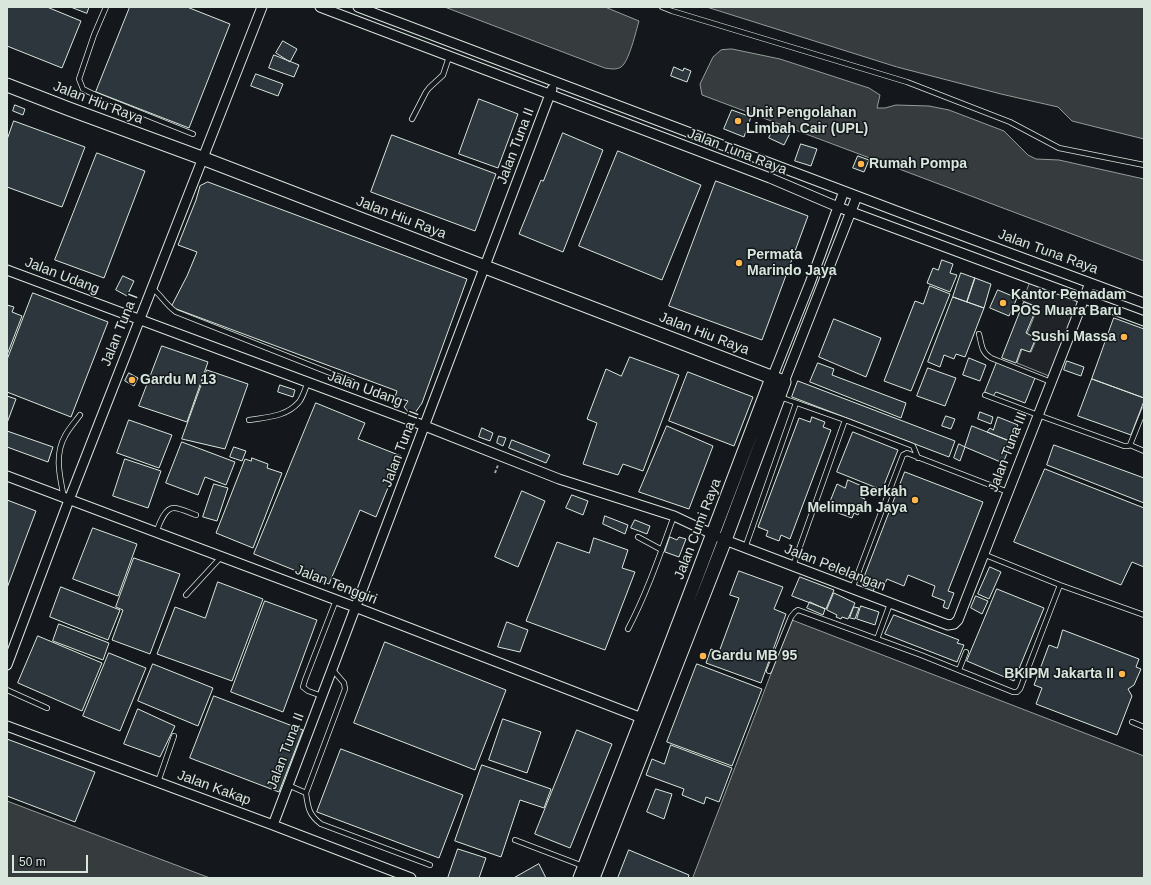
<!DOCTYPE html>
<html>
<head>
<meta charset="utf-8">
<style>
	body { margin:0 }
	#map { position:relative; width:1151px; height:885px; overflow:hidden; background:#14181c; font-family:Arial,sans-serif }
	canvas { display:block }
	.frame { position:absolute; inset:0; border:8px solid #d8e6dc; pointer-events:none }
	.scale { position:absolute; left:12px; top:855px; width:76px; height:18px; box-sizing:border-box; border:2px solid #d8e6dc; border-top:0; padding-left:5px; font-size:12px; line-height:14px; white-space:nowrap; color:#d8e6dc; -webkit-text-stroke:3px #14181c; paint-order:stroke }
</style>
</head>
<body>
<div id="map">
<canvas width="1151" height="885"></canvas>
<div class="frame"></div>
<div class="scale">50 m</div>
</div>
<script>
const context = document.querySelector('canvas').getContext('2d');
context.lineJoin = 'round';
function fill(path, color) { context.fillStyle = color; context.fill(path, 'evenodd'); }
function strokePath(path, color, width, dash) { context.strokeStyle = color; context.lineWidth = width; context.lineCap = dash ? 'butt' : 'round'; context.setLineDash(dash || []); context.stroke(path); }
function drawText(font, color, halo, rows, align = 'center') {
  context.font = font + ' Arial,sans-serif'; context.lineWidth = 3; context.setLineDash([]); context.textBaseline = 'middle'; context.strokeStyle = halo; context.fillStyle = color; for (const [text, x, y, turn = 0] of rows) {
    context.save(); context.translate(x, y); context.rotate((+turn || 0) * Math.PI / 180); context.textAlign = isNaN(turn) ? turn : align; if (halo) context.strokeText(text, 0, 0); context.fillText(text, 0, 0); context.restore();
  }
}
const green = new Path2D(`
	M1031,280l49,19 -31,77 -32,-13 5,-14 9,3 6,-14 -10,-4 11,-27 -15,-6z`);
fill(green, '#202428');
strokePath(green, '#939e99', 1);
const water = new Path2D(`
	M445,7h160l34,14c-3,10 -10,41 -18,46 -5,3 -10,2 -16,1z
	M707,7h437v132l-72,-18 -14,-14 -57,-13 -104,-27z
	M732,49l48,10 89,29 11,7 -3,13h8l11,-3 33,1 20,4 55,21 24,24 8,4 23,1 85,19v82l-442,-166 -2,-11 13,-27 8,-7z
	M792,620l352,136v122h-451z
	M7,801l203,77h-203z`);
fill(water, '#363b3e');
strokePath(water, '#939e99', 1);
const building = new Path2D(`
	M7,7h40l34,14 -19,47 -55,-22z
	M71,7h18l-2,6z
	M130,7h57l43,17 -41,104 -93,-36z
	M283,41l14,8 -7,13 -14,-9z
	M274,55l25,10 -5,12 -25,-9z
	M674,67l9,4 1,-3 7,3 -4,11 -16,-6z
	M256,74l27,10 -5,12 -27,-10z
	M479,99l39,15 -20,54 -39,-14z
	M15,105l10,4 -2,6 -10,-4z
	M732,110l19,7 -7,20 -20,-8z
	M14,121l71,26 -23,60 -55,-20v-47z
	M776,124l15,7 -7,14 -15,-7z
	M563,133l40,17 -40,102 -44,-18 22,-54 2,1z
	M392,135l104,39 -21,57 -104,-39z
	M801,144l16,5 -6,17 -16,-5z
	M618,151l83,34 -39,95 -83,-34z
	M97,153l48,18 -41,107 -49,-18z
	M858,156l11,4 -5,12 -11,-4z
	M716,181l92,35 -46,124 -93,-34z
	M208,182l259,97 -45,124 -7,10h-6l-5,-6 4,-6 -13,-4 2,-6 -226,-84 16,-31 10,-24 -19,-7 18,-45 4,-14z
	M942,260l11,4 -3,9 7,2 -7,17 -23,-9 6,-15 5,2z
	M961,273l14,5 -8,24 -14,-5z
	M123,276l11,5 -7,15 -11,-6z
	M975,278l16,6 -7,24 -17,-6z
	M930,286l20,8 -39,97 -27,-10 31,-80 8,3z
	M998,290l19,8 -8,18 -19,-8z
	M33,293l75,29 -37,95 -64,-25v-32z
	M953,297l31,11 -19,49 -9,-3 -2,5 -10,-4 -4,12 -12,-5z
	M1024,302l13,5 -11,26 10,5 -6,14 -9,-3 -5,14 -14,-5z
	M7,305l7,2 -2,5 10,4 -15,39z
	M1114,318l30,11v69l-52,-19z
	M834,319l47,19 -15,39 -47,-20z
	M162,346l46,16 -21,60 -48,-16z
	M630,357l49,18 -36,96 -20,-7 -5,11 -35,-11 14,-41 -10,-4 19,-50 15,7z
	M969,358l17,7 -6,16 -17,-6z
	M1067,361l17,6 -3,9 -17,-6z
	M997,362l38,16 -10,25 -29,-11 -3,4 -8,-4z
	M818,363l16,6 -2,6 74,28 -5,15 -91,-36z
	M928,368l28,10 -11,28 -28,-10z
	M207,370l41,14 -23,65 -43,-10z
	M688,372l65,25 -19,49 -65,-25z
	M129,373l9,5 -4,8 -9,-5z
	M1092,379l52,19v3l-13,34 -53,-19z
	M798,381l157,60 -6,16 -157,-60z
	M280,385l15,5 -2,7 -15,-5z
	M7,396l9,3 -9,24z
	M316,403l49,20 -7,16 43,17 -25,61 -16,-7 -31,74 -75,-30z
	M980,412l13,5 -2,7 -13,-5z
	M946,416l9,3 -4,10 -9,-3z
	M812,417l13,5 -2,5 8,3 -41,109 -9,-4 -2,6 -13,-5 2,-5 -10,-4 41,-109 11,4z
	M998,417l20,8 -6,17 -25,-10 3,-4 3,2z
	M129,420l43,15 -13,33 -42,-15z
	M667,426l46,20 -24,63 -50,-17z
	M972,426l40,16 -9,21 -38,-16z
	M482,428l11,5 -3,8 -11,-4z
	M7,431l46,16 -5,15 -41,-15z
	M853,432l45,18 -16,40 -45,-18z
	M499,436l7,2 -3,8 -6,-3z
	M512,440l38,15 -4,8 -37,-15z
	M182,442l53,20 -9,23 -21,-8 -7,18 -32,-12z
	M959,444l6,3 -5,14 -6,-3z
	M1054,445l90,33v25l-97,-38z
	M234,447l12,4 -4,10 -12,-4z
	M252,458l16,6 -1,4 15,5 -29,75 -37,-15 29,-74 6,2z
	M125,459l36,12 -13,37 -35,-12z
	M1045,469l99,39v59l-12,-5 -11,23 -107,-43z
	M905,472l78,30 -35,89 6,2 -6,16 -5,-2 2,-6 -13,-5 3,-10 -27,-11 -4,11 -17,-7 -3,7 -20,-8z
	M848,480l16,7 -4,10 5,2 -7,16 -4,-2 -2,5 -14,-5 2,-5 -11,-4 8,-20 8,4z
	M214,484l14,4 -11,33 -14,-4z
	M522,491l23,10 -27,66 -23,-10z
	M572,495l16,6 -5,14 -17,-7z
	M7,500l29,11 -29,77z
	M605,516l23,9 -3,9 -22,-10z
	M635,520l15,6 -3,8 -16,-6z
	M93,528l44,16 -19,52 -45,-17z
	M670,537l7,3 2,-3 7,2 -7,18 -14,-5z
	M594,538l34,12 -6,18 13,4 -30,78 -79,-29 31,-79 32,11z
	M134,558l46,16 -30,80 -38,-14 11,-30 -7,-3z
	M990,567l11,5 -12,27 -11,-5z
	M739,571l44,16 -9,22 12,5 -25,69 -55,-20 5,-14 8,3 20,-54 -9,-3z
	M800,577l34,13 -8,19 -34,-13z
	M218,582l45,17 -31,82 -75,-27 18,-47 30,11z
	M866,582l9,4 -2,6 -9,-3z
	M61,587l59,23 -12,30 -58,-23z
	M997,589l47,19 -30,73 -47,-20z
	M834,593l21,10 -7,16 -6,-2 -1,2 -5,-2 1,-2 -10,-5z
	M976,596l12,5 -6,13 -11,-6z
	M265,601l52,19 -34,92 -52,-20z
	M810,602l15,7 -2,6 -16,-7z
	M861,606l18,6 -4,13 -18,-6z
	M854,607l5,1 -4,11 -5,-1z
	M894,615l65,25 -2,3 7,2 -7,17 -72,-28z
	M507,622l21,8 -8,22 -22,-5z
	M59,624l50,19 -6,17 -50,-19z
	M1063,630l76,29 -3,8 5,2 -7,16 -6,4 4,7 -15,39 -81,-31 6,-16 -8,-3 15,-40 8,3z
	M38,636l64,27 -20,48 -64,-28z
	M385,642l121,48 -31,80 -121,-47z
	M109,653l37,15 -26,63 -37,-15z
	M702,653l4,2 -2,4 -4,-1z
	M153,664l60,24 -15,38 -60,-25z
	M697,664l65,25 -30,77 -65,-24z
	M214,696l89,34 -24,62 -89,-34z
	M138,709l37,17 -15,31 -36,-13z
	M503,719l38,13 -14,41 -38,-13z
	M577,730l35,14 -42,104 -35,-14z
	M7,739l88,33 -20,50 -68,-26z
	M671,745l61,23 -13,34 -13,-5 -2,7 -22,-9 2,-6 -38,-14 6,-16 12,5z
	M341,749l122,46 -24,63 -122,-46z
	M482,765l69,24 -7,19 -24,-8 -19,57 -46,-16z
	M656,789l16,5 -8,25 -17,-7z
	M458,849l28,9 -7,20h-31z
	M629,850l60,25 -1,3h-70z
	M539,864l7,14h-32z`);
fill(building, '#2c363c');
strokePath(building, '#d8e6dc', 1);
const lane = new Path2D(`
	M106,7l-12,28 -15,44 4,10 8,4 102,41
	M662,7l10,4 235,71 103,40 49,26 85,17
	M412,119l14,-27 3,-4 14,-13 6,-18
	M152,288c9,7 14,17 24,24l177,70
	M979,334c3,11 2,18 12,24l60,24
	M985,395l53,20 86,31h4l2,-1 14,6
	M780,397l65,23 68,26 5,12
	M249,420c18,-3 37,-3 50,-18 4,-5 6,-13 9,-20
	M1130,445l14,-35
	M64,498c-4,-21 -10,-43 1,-62 4,-8 10,-14 15,-21
	M156,533c3,-8 8,-25 18,-25 6,0 16,5 22,7
	M638,537l24,13
	M745,548l51,-145
	M983,554l77,31 84,30
	M793,566l52,-146
	M852,589l51,-134 4,-2 101,39
	M186,595l35,-38
	M628,629c19,-36 32,-75 46,-113
	M877,639l13,-35
	M959,670l7,-18
	M769,671l22,-54 4,-5 3,-2 123,45 92,37h4l3,-3 40,-104
	M7,690l40,18
	M322,696l-14,-5 -5,-4 2,-7 31,-80
	M1132,722l12,5
	M158,782l16,-46
	M288,785l18,8 39,-104 -1,-6 -12,-14
	M306,793c2,15 3,22 15,31l109,41
	M515,840l68,26`);
const street = new Path2D(`
	M320,7l450,171 68,29 306,114
	M358,7l541,205 245,91
	M7,270l418,156 134,53 115,37 51,24 223,85 6,-1 4,-4 132,-337
	M772,378l38,-95 34,-92
	M784,382l73,-186
	M7,476l348,131 292,113
	M7,665l62,-165 193,-493
	M7,726l266,99 138,53
	M273,825l279,-736`);
const secondary = new Path2D(`
	M7,85l62,24 133,49 582,224 -59,158 -132,338
	M580,878l86,-221 106,-279`);
strokePath(lane, '#d8e6dc', 6);
strokePath(street, '#d8e6dc', 11);
strokePath(secondary, '#d8e6dc', 15);
strokePath(new Path2D(`
	M495,473l3,-8`), '#9da8a2', 2, [3, 2]);
strokePath(lane, '#14181c', 4.5);
strokePath(street, '#14181c', 9);
strokePath(secondary, '#14181c', 13);
for (const [x, y, r, color] of [
	[738,121,4,"#ffb74d"],
	[861,164,4,"#ffb74d"],
	[739,263,4,"#ffb74d"],
	[1003,303,4,"#ffb74d"],
	[1124,337,4,"#ffb74d"],
	[132,380,4,"#ffb74d"],
	[915,500,4,"#ffb74d"],
	[703,656,4,"#ffb74d"],
	[1122,674,4,"#ffb74d"]
]) { const dot = new Path2D(); dot.arc(x, y, r, 0, 2 * Math.PI); context.fillStyle = color; context.fill(dot); strokePath(dot, '#14181c', 1.5); }
drawText('14px', '#d8e6dc', '#14181c', [
	["Jalan Hiu Raya",98,103,21],
	["Jalan Tuna II",516,146,-69],
	["Jalan Tuna Raya",737,152,21],
	["Jalan Hiu Raya",401,218,21],
	["Jalan Tuna Raya",1048,252,20],
	["Jalan Udang",62,276,21],
	["Jalan Tuna I",120,330,-68],
	["Jalan Hiu Raya",704,334,21],
	["Jalan Udang",365,389,20],
	["Jalan Tuna II",401,449,-69],
	["Jalan Tuna III",1008,452,-69],
	["Jalan Cumi Raya",698,529,-69],
	["Jalan Pelelangan",835,568,21],
	["Jalan Tenggiri",336,585,21],
	["Jalan Tuna II",286,751,-69],
	["Jalan Kakap",214,788,20]
]);
drawText('bold 14px', '#d8e6dc', '#14181c', [
	["Unit Pengolahan",746,113],
	["Limbah Cair (UPL)",746,129],
	["Rumah Pompa",869,164],
	["Permata",747,255],
	["Marindo Jaya",747,271],
	["Kantor Pemadam",1011,295],
	["POS Muara Baru",1011,311],
	["Sushi Massa",1116,337,"right"],
	["Gardu M 13",140,380],
	["Berkah",907,492,"right"],
	["Melimpah Jaya",907,508,"right"],
	["Gardu MB 95",711,656],
	["BKIPM Jakarta II",1114,674,"right"]
], 'left');
</script>
</body>
</html>
